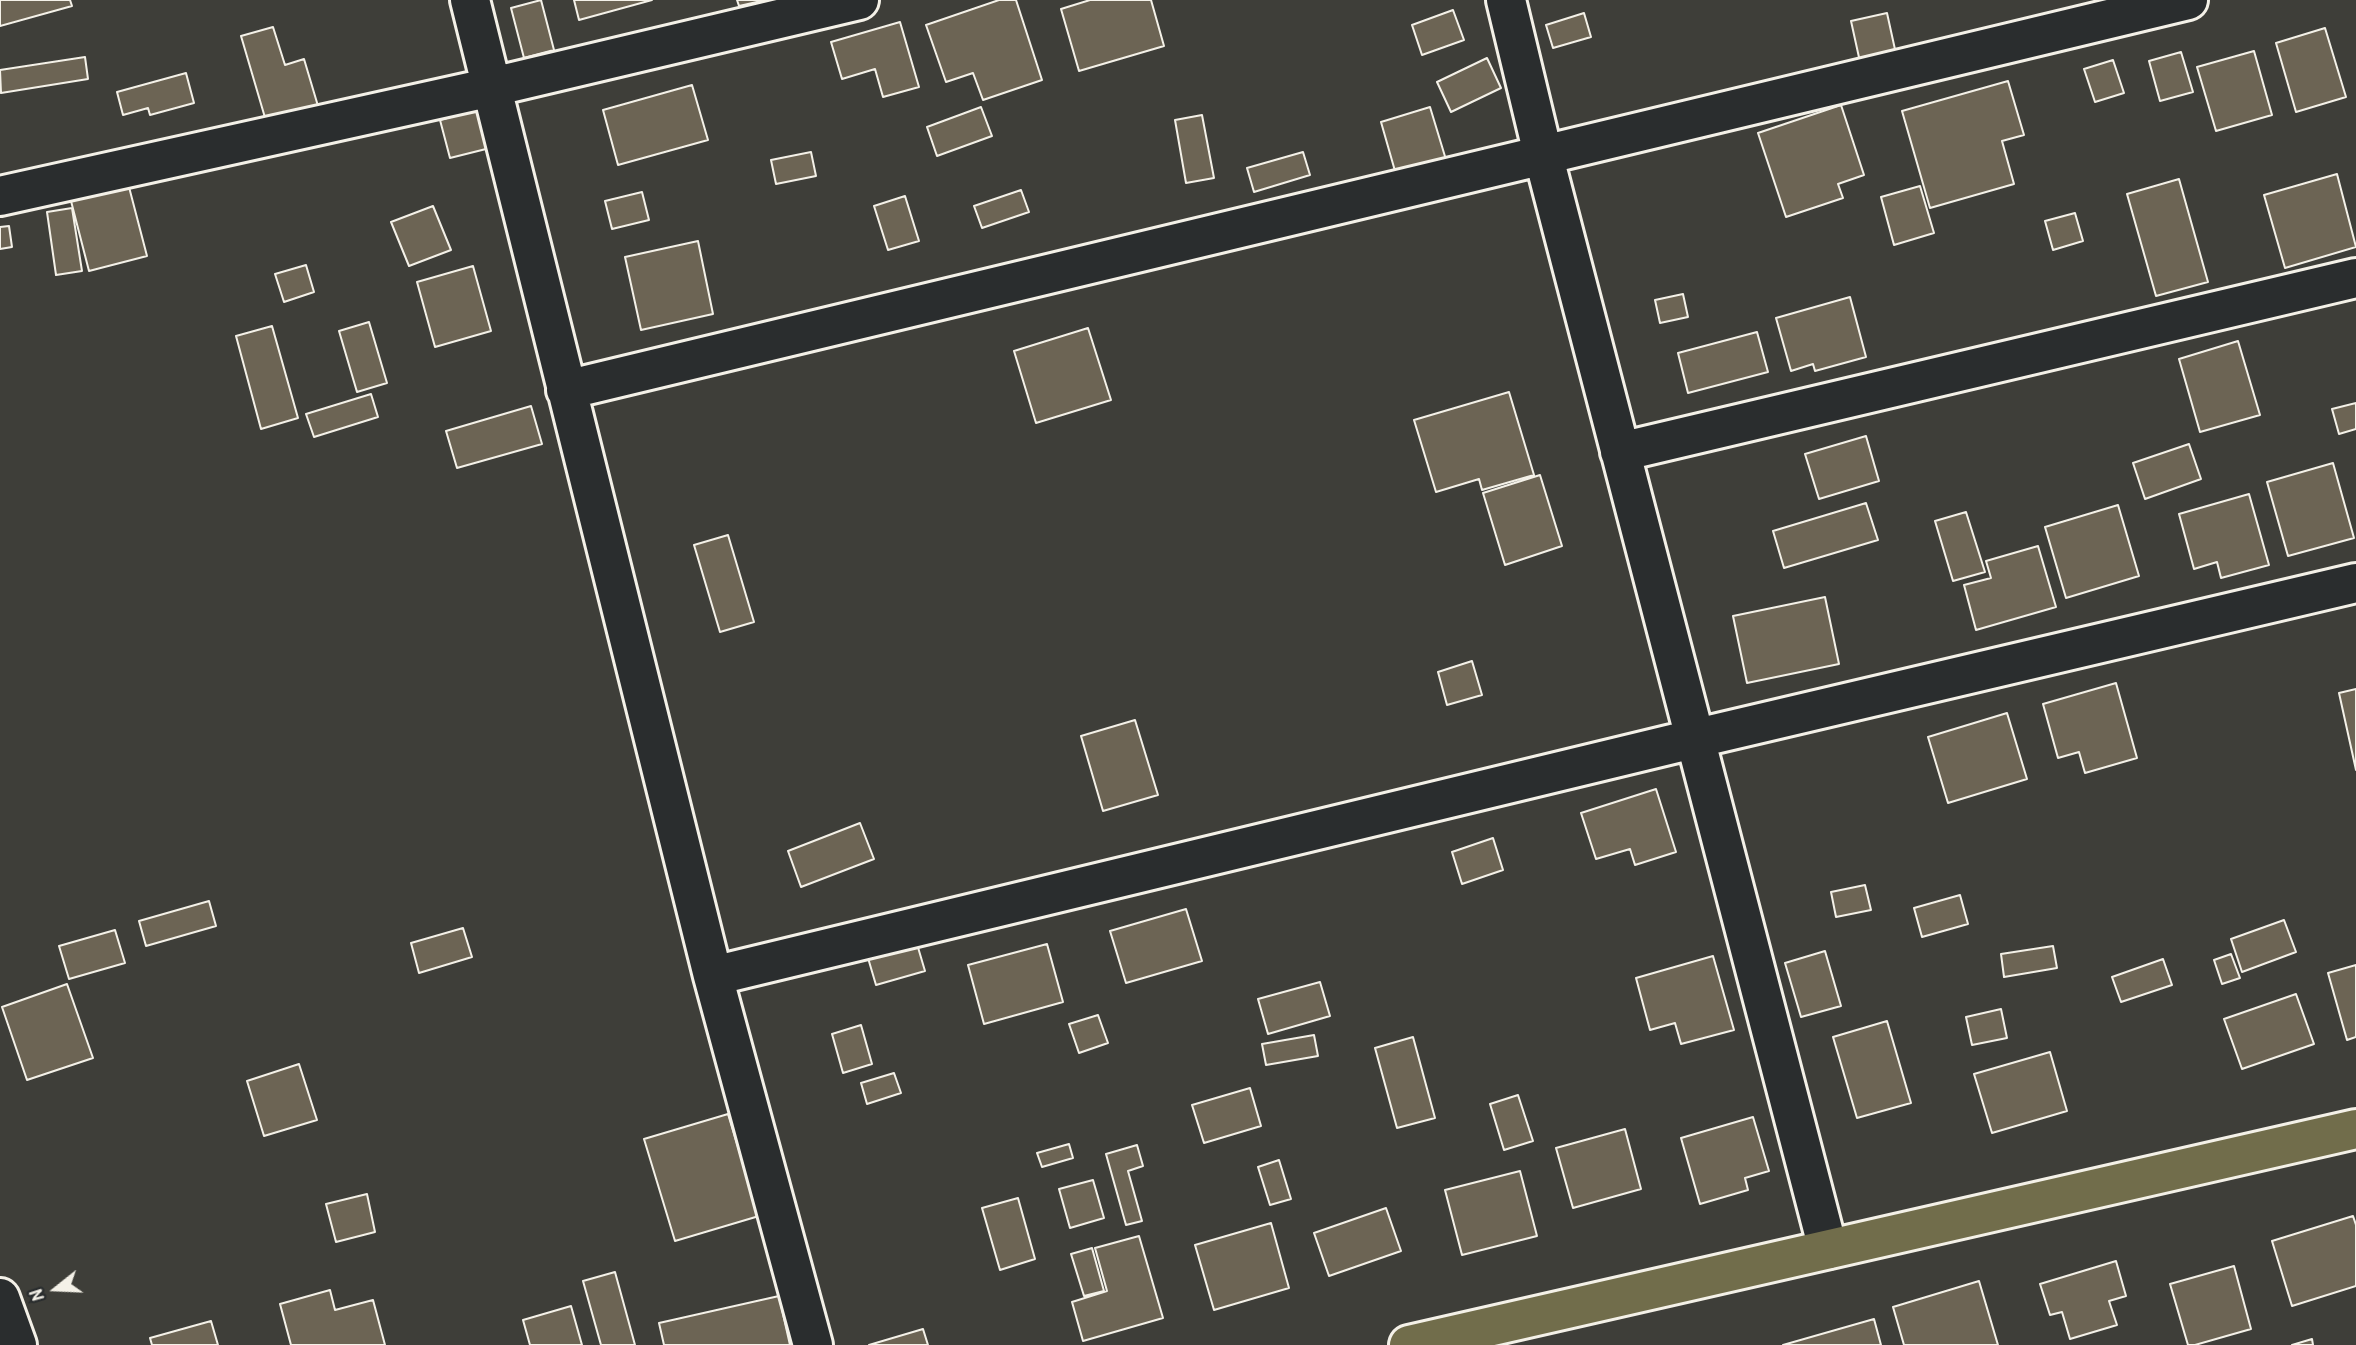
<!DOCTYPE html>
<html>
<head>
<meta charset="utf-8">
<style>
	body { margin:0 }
	#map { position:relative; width:2356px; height:1345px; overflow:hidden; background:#3e3e39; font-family:"Patrick Hand",sans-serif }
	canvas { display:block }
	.north { position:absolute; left:21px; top:1254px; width:70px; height:70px; -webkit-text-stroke:5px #2a2d2e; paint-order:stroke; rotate:252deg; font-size:19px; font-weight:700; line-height:28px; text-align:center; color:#f4f1e8 }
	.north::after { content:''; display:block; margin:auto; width:24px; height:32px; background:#f4f1e8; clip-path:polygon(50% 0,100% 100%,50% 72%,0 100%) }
</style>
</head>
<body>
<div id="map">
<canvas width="2356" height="1345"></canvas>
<div class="north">N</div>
</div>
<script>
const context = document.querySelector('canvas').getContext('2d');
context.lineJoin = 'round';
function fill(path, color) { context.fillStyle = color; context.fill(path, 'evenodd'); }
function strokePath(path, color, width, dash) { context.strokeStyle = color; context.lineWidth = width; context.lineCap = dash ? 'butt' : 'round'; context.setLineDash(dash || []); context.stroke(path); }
const building = new Path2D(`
	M0,0h70l2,6 -72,20z
	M541,0l13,50 -30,8 -13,-50z
	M574,0h78l-73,20z
	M737,0h29l-27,6z
	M999,0h17l26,80 -59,20 -10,-27 -27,9 -20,-57z
	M1090,0h61l13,46 -85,25 -18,-62z
	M1453,10l11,30 -42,15 -10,-30z
	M1584,13l7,24 -38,11 -7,-23z
	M1887,13l9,41 -36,8 -9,-41z
	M900,22l19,65 -36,10 -8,-28 -33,10 -11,-37z
	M273,27l12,38 19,-6 14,47 -52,15 -25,-85z
	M2325,28l21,69 -50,15 -20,-69z
	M2254,51l18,64 -56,16 -19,-64z
	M2181,52l12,40 -33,9 -11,-40z
	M85,57l3,22 -87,14 -1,-23z
	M1487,58l14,30 -50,24 -14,-30z
	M2113,60l11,33 -29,9 -11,-33z
	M186,73l8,30 -44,12 -2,-7 -25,7 -6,-23z
	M2008,81l16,54 -22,6 12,43 -84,24 -28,-97z
	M692,85l16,55 -90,25 -15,-55z
	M1841,105l23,70 -26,9 5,14 -57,19 -28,-84z
	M981,107l11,29 -55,20 -10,-29z
	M1430,107l17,56 -50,15 -16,-56z
	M483,108l11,39 -44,11 -10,-38z
	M1202,115l12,63 -28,5 -11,-63z
	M811,152l5,24 -40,8 -5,-24z
	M1303,152l7,23 -56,17 -7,-24z
	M2337,174l19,73 -71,21 -21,-73z
	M2179,179l29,103 -52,14 -29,-102z
	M1920,186l14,47 -40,12 -13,-48z
	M129,187l18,69 -58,15 -18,-70z
	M1021,190l8,22 -47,16 -8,-22z
	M642,192l7,28 -37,9 -7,-28z
	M905,196l14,45 -31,9 -14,-44z
	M433,206l18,44 -42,16 -18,-44z
	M72,208l10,63 -26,4 -9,-63z
	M2075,213l8,28 -30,9 -8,-29z
	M9,226l3,21 -12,2v-22z
	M698,241l15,73 -72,16 -16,-73z
	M306,265l8,27 -30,10 -9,-28z
	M473,266l18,65 -56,16 -18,-65z
	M1683,294l5,23 -28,6 -5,-23z
	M1850,297l16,60 -51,14 -2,-7 -22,7 -15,-53z
	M369,322l18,61 -30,9 -18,-61z
	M272,326l26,92 -37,11 -25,-93z
	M1088,328l23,72 -75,23 -22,-72z
	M1757,332l11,40 -80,21 -10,-40z
	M2238,341l22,74 -60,17 -21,-73z
	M1509,392l25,83 -52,15 -3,-11 -43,13 -22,-72z
	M371,394l7,23 -64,20 -8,-23z
	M2356,403v26l-17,5 -7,-25z
	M531,406l11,38 -85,24 -11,-37z
	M1866,436l13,45 -60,18 -14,-45z
	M2189,444l12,35 -56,20 -12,-36z
	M2333,463l21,75 -66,18 -21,-74z
	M1540,475l22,71 -57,19 -22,-72z
	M2249,494l20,71 -48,13 -4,-16 -23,7 -15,-55z
	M1866,503l12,37 -94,28 -11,-37z
	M2118,505l21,71 -73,22 -21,-71z
	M1966,512l19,60 -32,9 -18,-60z
	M728,535l26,87 -34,10 -26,-87z
	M2038,546l18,61 -80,23 -12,-45 27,-7 -5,-17z
	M1825,597l14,67 -92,19 -14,-67z
	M1472,661l10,34 -35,10 -9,-33z
	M2116,683l21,75 -52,15 -6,-21 -21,6 -15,-54z
	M2356,689v81l-17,-77z
	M2007,713l20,66 -79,24 -20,-66z
	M1135,720l23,75 -55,16 -22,-75z
	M1656,789l20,63 -41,13 -5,-16 -34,10 -15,-46z
	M860,823l14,36 -73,28 -13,-36z
	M1493,838l10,32 -41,14 -10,-32z
	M1865,885l6,25 -35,7 -5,-25z
	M1960,895l8,29 -46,13 -8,-29z
	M209,901l7,25 -70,20 -7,-25z
	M1186,909l16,52 -76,22 -16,-52z
	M2284,920l12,32 -54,20 -11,-33z
	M463,928l9,29 -53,16 -8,-30z
	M115,930l10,33 -56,16 -10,-33z
	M917,944l8,27 -49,14 -8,-27z
	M1047,944l16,58 -79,22 -16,-59z
	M2053,946l4,22 -53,9 -3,-23z
	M1825,951l16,55 -40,11 -16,-54z
	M2231,954l9,24 -18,6 -8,-24z
	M1713,956l21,74 -53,14 -6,-21 -25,7 -14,-52z
	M2163,959l9,26 -51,17 -9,-25z
	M2356,965v72l-9,3 -19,-67z
	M1320,982l10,34 -62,18 -10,-35z
	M67,984l26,74 -66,22 -25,-73z
	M2296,994l18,50 -72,25 -18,-50z
	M2001,1009l6,29 -35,7 -6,-28z
	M1098,1015l10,28 -29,10 -10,-29z
	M1887,1021l24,82 -54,15 -24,-81z
	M861,1025l11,39 -29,9 -11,-39z
	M1314,1035l4,21 -52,9 -4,-21z
	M1413,1037l22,81 -38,10 -22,-80z
	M2050,1052l17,59 -75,22 -18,-59z
	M299,1064l18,56 -53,16 -17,-55z
	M894,1073l7,20 -34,11 -6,-21z
	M1250,1088l11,38 -57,17 -12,-38z
	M1518,1095l15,46 -29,9 -14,-46z
	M728,1114l31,102 -84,25 -31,-102z
	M1753,1117l16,54 -24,7 3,12 -48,14 -19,-66z
	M1625,1129l16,60 -68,19 -17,-60z
	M1069,1144l4,14 -31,9 -5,-14z
	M1137,1145l6,21 -15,5 14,50 -16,4 -20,-71z
	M1279,1160l12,39 -21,6 -12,-38z
	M1520,1171l17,65 -75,19 -17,-65z
	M1093,1180l11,38 -34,10 -11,-39z
	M367,1194l8,38 -39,10 -10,-38z
	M1018,1198l17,61 -35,11 -18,-62z
	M1386,1208l15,43 -72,25 -15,-43z
	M2353,1216l3,9v61l-64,20 -20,-65z
	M1271,1223l18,65 -75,22 -19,-65z
	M1139,1236l24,82 -80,23 -11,-39 35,-11 -12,-43z
	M1092,1248l12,43 -20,5 -13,-42z
	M2116,1261l10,35 -17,5 8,24 -47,14 -8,-27 -12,3 -10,-31z
	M2234,1266l17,63 -56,16h-7l-18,-61z
	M615,1272l20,73h-34l-18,-64z
	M1979,1281l19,64h-94l-11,-38z
	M330,1290l5,20 38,-10 12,45h-94l-11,-41z
	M779,1296l11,49h-126l-5,-22z
	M571,1306l11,39h-52l-7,-25z
	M1874,1319l7,26h-98z
	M211,1321l7,24h-66l-2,-7z
	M923,1329l5,16h-59z
	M2312,1339l1,6h-21z`);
fill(building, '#6c6454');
strokePath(building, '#f4f1e8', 2);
const minor = new Path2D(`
	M470,0l243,976 100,369
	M1506,0l37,154 285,1095
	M0,196l492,-109 367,-87
	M566,390l1622,-390
	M1620,452l736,-174
	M713,976l980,-237 663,-156
	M0,1298l17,47`);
const major = new Path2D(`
	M1409,1345l947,-216`);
strokePath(minor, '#f4f1e8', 44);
strokePath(major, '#f4f1e8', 44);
strokePath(minor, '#2a2d2e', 38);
strokePath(major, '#716d4b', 38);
</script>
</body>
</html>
